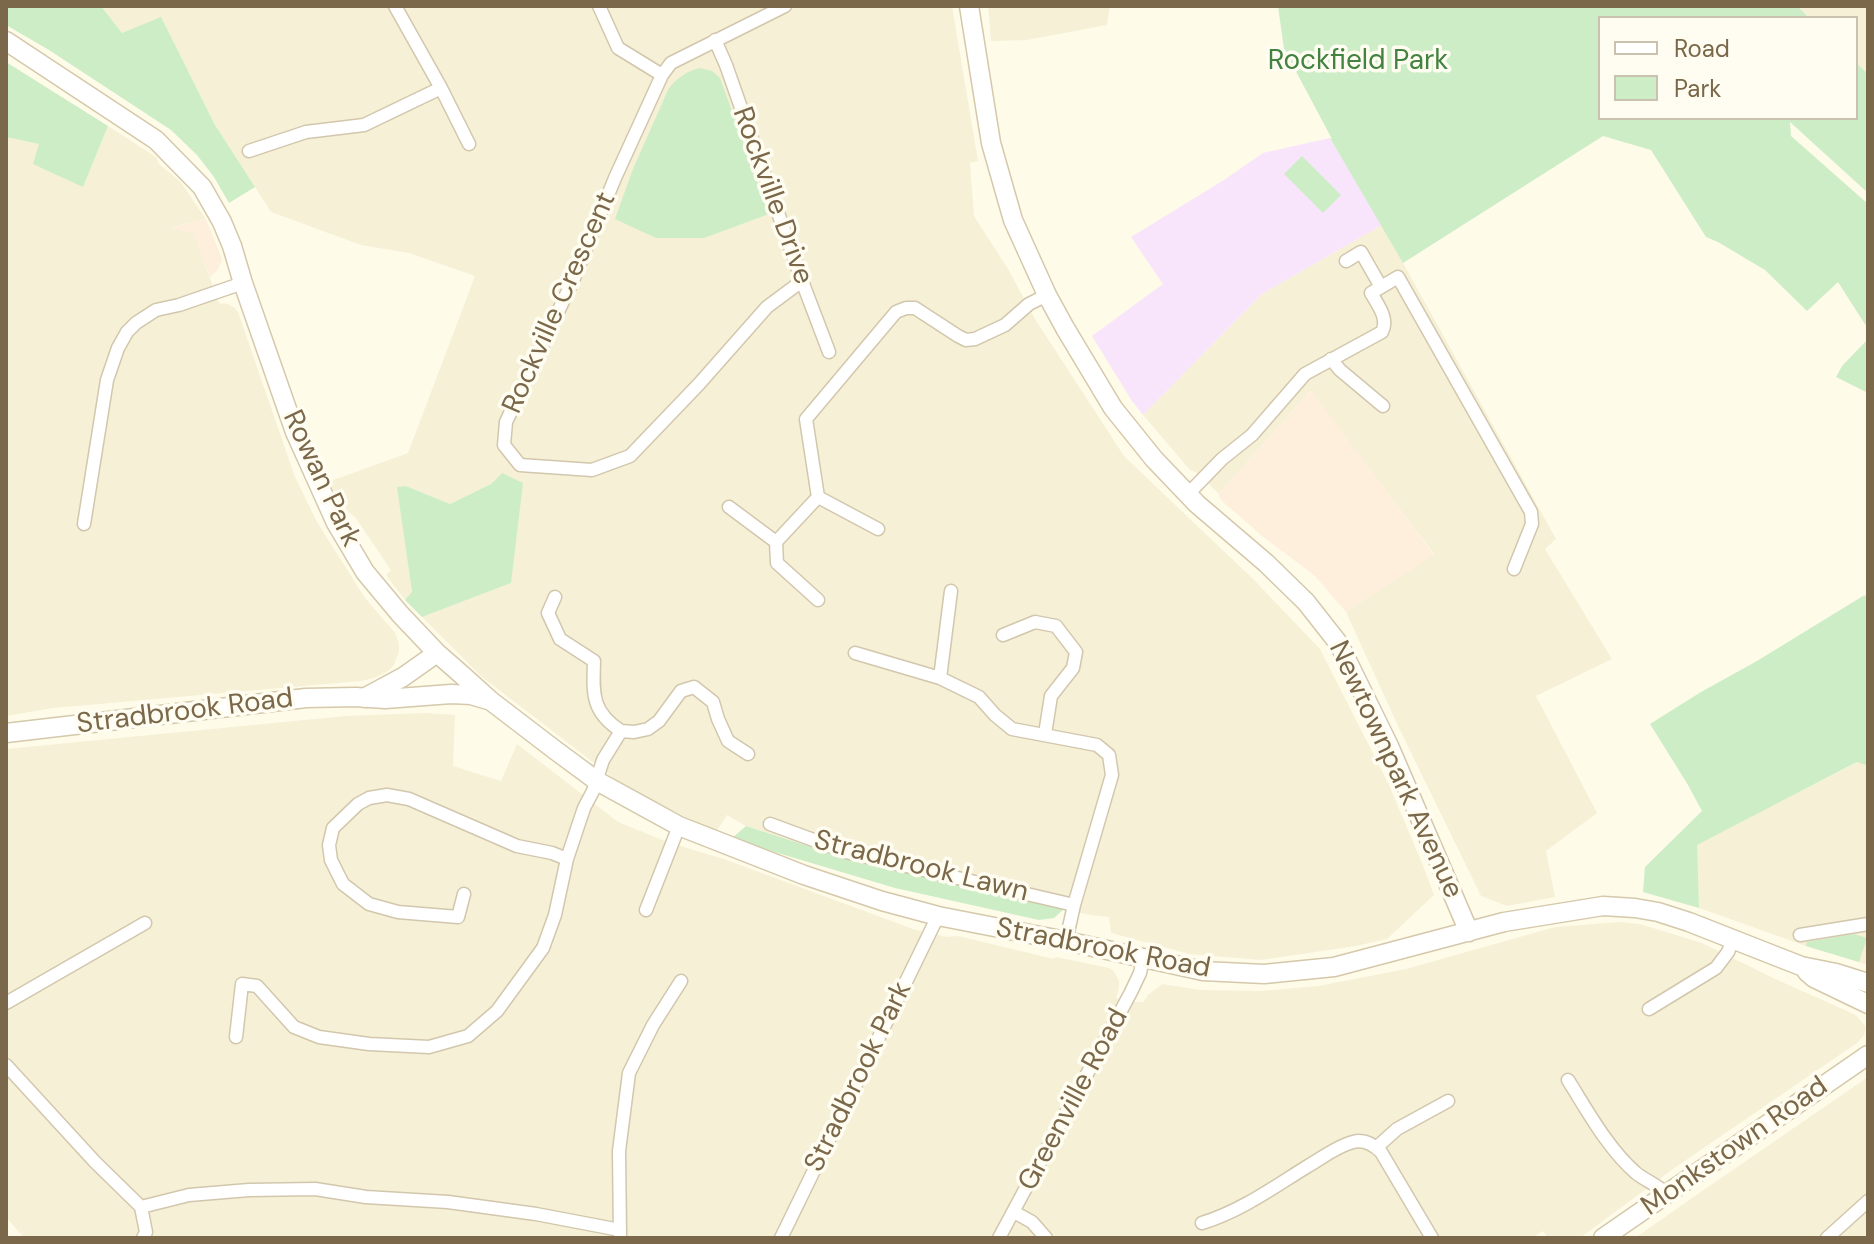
<!DOCTYPE html>
<html>
<head>
<meta charset="utf-8">
<style>
	body { margin:0 }
	#map { position:relative; width:1874px; height:1244px; overflow:hidden; background:#fefbe9; font-family:"DM Sans",sans-serif }
	canvas { display:block }
	.frame { position:absolute; inset:0; border:8px solid #7b684a; pointer-events:none }
	.legend { position:absolute; left:1598px; top:16px; width:260px; height:104px; box-sizing:border-box; background:#fffdf1; border:2px solid #cac1ae; margin:0; padding:10px 14px; list-style:none; font-size:24px; color:#7b684a }
	.legend li { display:flex; align-items:center; gap:16px; height:40px }
	.legend b { width:40px; border:2px solid #cac1ae }
</style>
</head>
<body>
<div id="map">
<canvas width="1874" height="1244"></canvas>
<div class="frame"></div>
<ul class="legend">
<li><b style="height:10px;background:#fff"></b>Road</li>
<li><b style="height:22px;background:#ccedc6"></b>Park</li>
</ul>
</div>
<script>
const context = document.querySelector('canvas').getContext('2d');
context.lineJoin = 'round';
function fill(path, color) { context.fillStyle = color; context.fill(path, 'evenodd'); }
function strokePath(path, color, width, dash) { context.strokeStyle = color; context.lineWidth = width; context.lineCap = dash ? 'butt' : 'round'; context.setLineDash(dash || []); context.stroke(path); }
function drawText(font, color, halo, rows, align = 'center') {
  context.font = font + ' "DM Sans",sans-serif'; context.lineWidth = 7; context.setLineDash([]); context.textBaseline = 'middle'; context.strokeStyle = halo; context.fillStyle = color; for (const [text, x, y, turn = 0] of rows) {
    context.save(); context.translate(x, y); context.rotate((+turn || 0) * Math.PI / 180); context.textAlign = isNaN(turn) ? turn : align; if (halo) context.strokeText(text, 0, 0); context.fillText(text, 0, 0); context.restore();
  }
}
fill(new Path2D(`
	M101,6h851l26,155 -8,2 4,53 34,53 27,50 89,137 130,124 66,69 69,136 33,78 12,32 -47,44 -31,7 -95,14 -72,-6 -78,-21 -2,-16 -19,-2 -242,-56 -102,-33 -19,-11 -11,17 -92,-46 -142,-109 -60,-60 89,-34 -9,-110 -11,11 -41,20 -44,-18 -8,1 14,106 -7,7 -19,-25 5,-5 -36,-53 -9,-7 -18,-28 80,-29 67,-177 -66,-23 -48,-8 -90,-33 -56,-87 -54,-107 -39,15z
	M988,6h122l-3,19 -80,15 -36,1z
	M1799,6h69v68l-12,-11v-45h-47z
	M108,126l48,31 3,7 21,17 26,38 -33,8 20,5 26,71 9,1 7,4 3,4 57,165 22,45 48,76 31,36 3,11v6l-5,14 -6,6 -14,7 -13,3 -308,27 -47,8v-579l34,7 43,43z
	M1382,225l174,314 -11,10 67,110 -76,37 61,117 -51,38 9,46 -48,9 -26,-10 -82,-168 -53,-116 88,-58 -124,-163 -91,103 -21,-21 -8,-3 -47,-55 119,-121z
	M426,713l29,2 -2,51 48,15 16,-37 101,78 52,21 54,16 189,70 34,8 11,-1 96,23 2,-2 53,11 4,2 6,11v7l-3,9 5,5h22l5,-7 14,-11 38,6 61,1 57,-5 88,-17 149,-42 64,-5 21,2 62,19 71,35 83,37 10,12 -2,8 -7,8 -184,126 -93,69h-32l-5,-7 -11,7h-1508l-18,-21v-468l340,-33z
	M1858,762l10,4v199l-62,-19 -107,-38 -3,-63z
	M1868,1077v161h-233l57,-40z`), '#f6f0d7');
fill(new Path2D(`
	M206,219l16,40 -4,11 -8,7 -17,-44 -23,-5z
	M1311,390l123,165 -88,57 -32,-37 -52,-39 -42,-37 -1,-5z`), '#feefdd');
fill(new Path2D(`
	M1330,138l52,87 -120,69 -119,121 -11,-14 -40,-65 71,-52 -32,-47 93,-57 39,-27z`), '#f8e5fb');
fill(new Path2D(`
	M6,6h95l21,27 39,-16 54,108 40,62 -26,16 -15,-26 -17,-22 -26,-25 -122,-80 -43,-25z
	M1278,6h520l11,12h-209v100h256v-55l12,11v119l-78,-71 1,14 77,68v125l-30,-47 -31,29 -42,-41 -47,-28 -12,-5 -55,-87 -48,-14 -200,127 -73,-125 2,1 -48,-90z
	M6,62l102,64 -25,61 -50,-23 6,-20 -33,-7z
	M699,68l13,3 8,7 49,136 -65,24h-48l-41,-19 18,-50 35,-79c7,-11 18,-18 31,-22z
	M1302,156l39,39 -18,18 -39,-39z
	M1868,339v54l-32,-16 6,-11z
	M502,473l21,10 -12,100 -89,34 -17,-17 7,-8 -15,-105 9,-1 44,18 41,-20z
	M1868,595v171l-11,-4 -160,83 2,63 -56,-16 2,-25 57,-56 -14,-26 -38,-61 51,-32 56,-31 106,-65z
	M746,826l102,33 216,50 -10,9 -15,2 -144,-32 -164,-49z
	M1854,934l13,4 -8,24 -53,-16 1,-4z`), '#ccedc6');
const street = new Path2D(`
	M395,6l46,82 28,56
	M599,6l19,42 44,27
	M785,6l-114,57 -9,12 -47,103 -41,100 -68,144 -2,23 16,20 72,5 38,-14 69,-72 68,-77 35,-26
	M715,40l11,25 76,216 27,71
	M249,151l57,-19 58,-7 77,-37
	M1346,261l15,-9 20,35
	M1331,359l9,11 43,36
	M1188,494l34,-35 30,-24 53,-61 77,-42c7,-13 -4,-27 -11,-39l27,-16 133,235 1,12 -18,45
	M729,507l47,35
	M84,524l23,-144 11,-32 9,-16 9,-9 20,-13 23,-5 64,-22
	M878,529l-60,-32 -12,-78 90,-107 10,-4h9l43,28 8,4 9,-1 30,-14 24,-21 18,-9
	M818,600l-41,-37 -1,-21 42,-45
	M1003,635l32,-13 21,4 20,26 -3,16 -22,28 -6,38
	M855,653l85,25 39,19 16,18 17,14 85,16 12,10 3,20 -38,130 -8,36
	M940,678l11,-87
	M621,731l13,1 14,-3 11,-8 22,-30 13,-4 19,15 5,17 10,22 20,13
	M770,824l76,28 228,53
	M464,894l-6,23 -60,-5 -29,-8 -26,-20 -12,-24 -2,-15 4,-17 25,-24 11,-6 18,-3 22,4 108,47 35,7 15,6
	M646,910l33,-84
	M1800,935l68,-11
	M6,1003l139,-80
	M1649,1009l67,-41 12,-16 5,-13
	M236,1037l6,-53 15,2 37,41 25,10 50,7 60,3 39,-11 29,-25 46,-63 12,-33 12,-56 17,-51 9,-17 10,-31 18,-29c-30,-19 -28,-38 -27,-70l-34,-22 -12,-26 7,-16
	M6,1065l89,97 46,45
	M1568,1080c19,30 40,69 68,93 10,8 22,12 31,21
	M1377,1147l20,-18 51,-28
	M1014,1212l18,10 14,16
	M1202,1223c39,-12 72,-36 106,-57 14,-8 29,-20 45,-24 11,-3 20,2 28,10l51,86
	M620,1235l-1,-84 10,-78 24,-48 28,-44
	M143,1238l3,-6 -5,-25 48,-12 60,-5 66,-1 51,8 82,5 88,12 84,16
	M781,1238l157,-322
	M999,1238l132,-246 9,-19 3,-14
	M1827,1238l41,-37`);
const secondary = new Path2D(`
	M969,6l22,137 22,77 34,75 18,33 48,80 41,51 43,45 69,59 40,39 33,42 50,102 80,186
	M6,41l150,99 46,47 20,35 10,24 11,37 52,149 41,91 29,49 35,42 37,39 24,21 30,27 64,49 42,31 82,45 125,49 78,26 56,15 128,25 137,30 61,3 70,-7 170,-45 99,-16 32,2 23,4 31,10 112,44 35,7 32,10
	M364,698l39,-21 34,-24
	M6,733l300,-35 50,-1 29,2 66,-5 20,1 17,5
	M1807,972l7,6 54,26
	M1603,1238l265,-183`);
strokePath(street, '#d2c7ad', 15);
strokePath(secondary, '#d5c8ab', 21);
strokePath(street, '#fff', 12);
strokePath(secondary, '#fff', 18);
drawText('28px', '#438241', '#fffdf1', [
	["Rockfield Park",1358,62]
]);
drawText('28px', '#7b684a', '#fffdf1', [
	["Rockville Drive",772,196,70],
	["Rockville Crescent",560,303,-66],
	["Rowan Park",321,479,65],
	["Stradbrook Road",185,712,-7],
	["Newtownpark Avenue",1395,770,65],
	["Stradbrook Lawn",921,867,14],
	["Stradbrook Road",1103,949,11],
	["Stradbrook Park",859,1077,-64],
	["Greenville Road",1074,1100,-62],
	["Monkstown Road",1735,1147,-35]
]);
</script>
</body>
</html>
